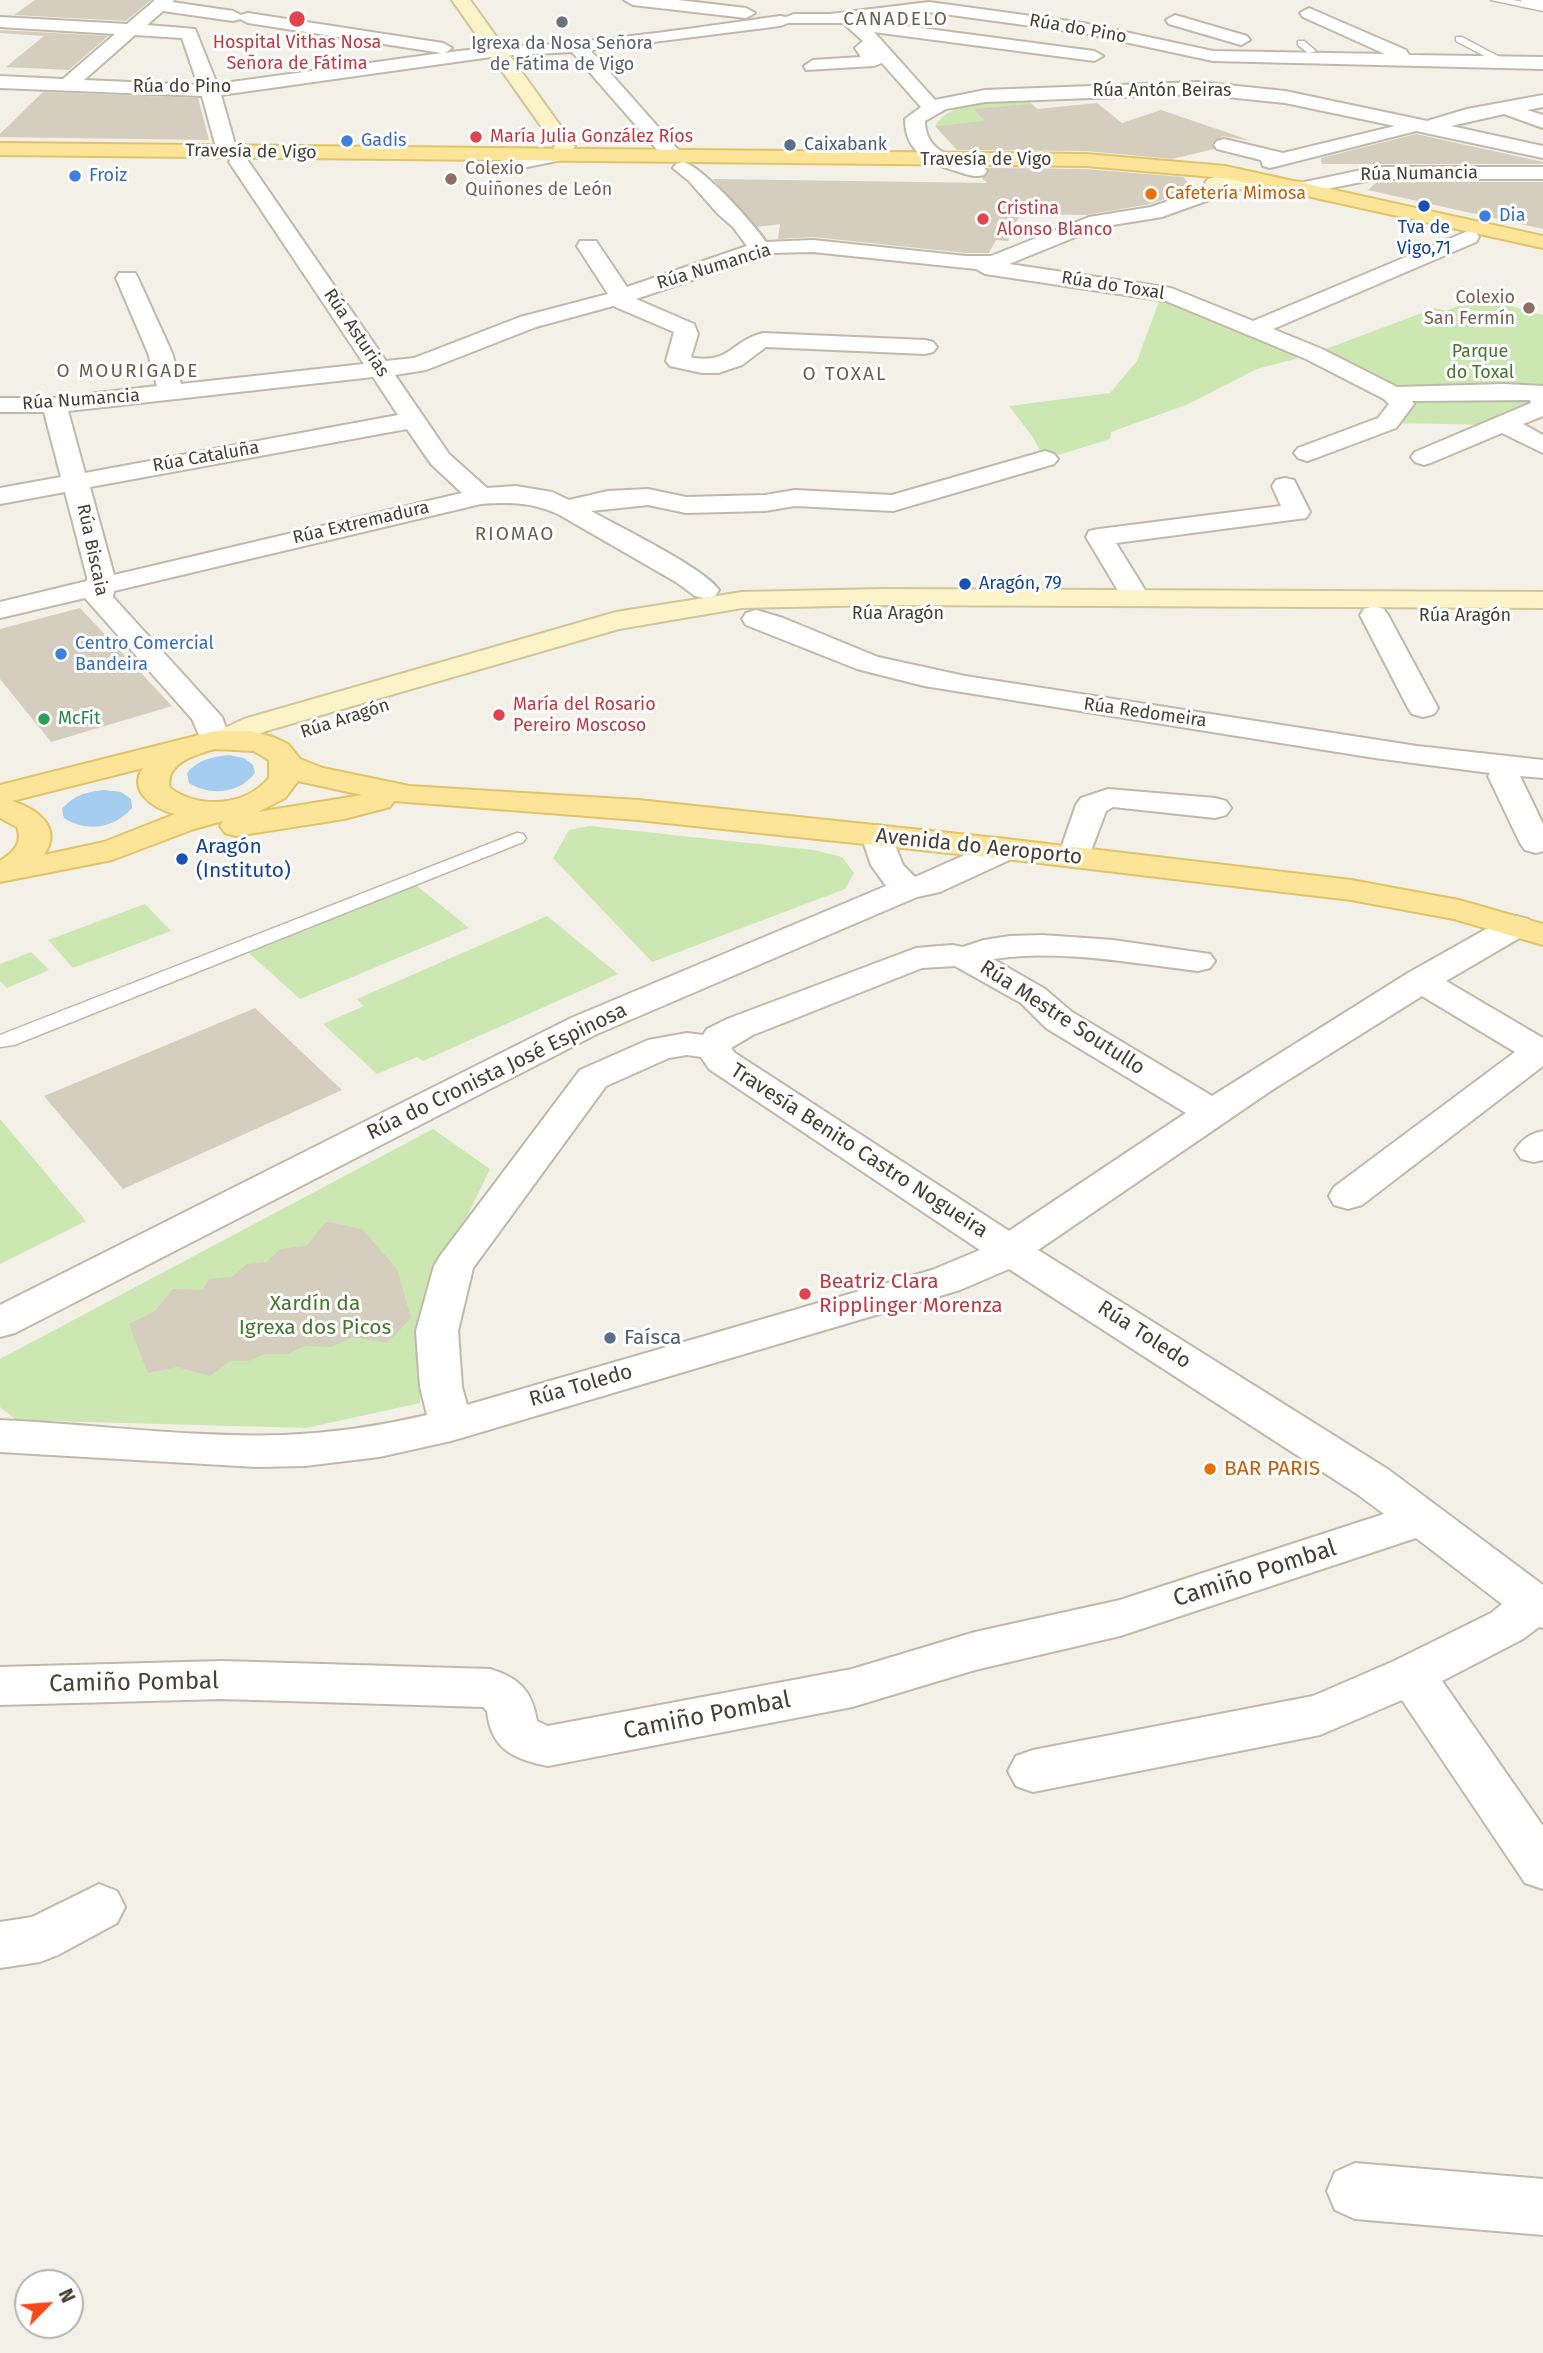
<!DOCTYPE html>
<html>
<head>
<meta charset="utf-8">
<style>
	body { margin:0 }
	#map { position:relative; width:1543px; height:2353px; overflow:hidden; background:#f3f0e7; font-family:"Fira Sans",sans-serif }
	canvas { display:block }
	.north { position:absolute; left:14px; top:2269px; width:70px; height:70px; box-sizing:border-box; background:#fff; border:2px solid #b5b3af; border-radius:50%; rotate:65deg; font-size:19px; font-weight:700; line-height:28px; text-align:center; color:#464136 }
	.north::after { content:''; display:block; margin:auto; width:24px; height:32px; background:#f5491d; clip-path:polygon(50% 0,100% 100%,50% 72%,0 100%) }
</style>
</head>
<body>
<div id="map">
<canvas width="1543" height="2353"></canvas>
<div class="north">N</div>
</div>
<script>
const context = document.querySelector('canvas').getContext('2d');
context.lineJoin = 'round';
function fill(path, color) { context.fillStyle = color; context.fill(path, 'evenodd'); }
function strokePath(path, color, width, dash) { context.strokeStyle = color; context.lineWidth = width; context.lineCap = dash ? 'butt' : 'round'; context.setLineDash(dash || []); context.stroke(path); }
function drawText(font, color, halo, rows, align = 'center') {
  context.font = font + ' "Fira Sans",sans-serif'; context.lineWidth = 6; context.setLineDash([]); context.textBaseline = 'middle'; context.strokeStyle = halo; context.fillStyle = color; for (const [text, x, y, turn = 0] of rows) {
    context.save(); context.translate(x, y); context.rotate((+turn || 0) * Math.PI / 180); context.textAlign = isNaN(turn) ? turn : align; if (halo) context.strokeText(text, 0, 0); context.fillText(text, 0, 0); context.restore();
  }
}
fill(new Path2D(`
	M1028,100l17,16 -5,24 -84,-16 -21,2c18,-28 63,-24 93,-26z
	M1162,293l161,57 112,-42 11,3 32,-14 65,18v87l-38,23 -118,-2 15,-19 -88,-50 -57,15 -71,36 -75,27 -1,7 -65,20 -13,-23 -23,-30 101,-13 27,-32z
	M589,826l225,24 28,7 12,16 -9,16 -193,73 -99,-104 16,-28z
	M416,885l53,43 -169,71 -51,-46z
	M145,904l26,27 -98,37 -25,-28z
	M547,916l71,58 -195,87 -6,-4 -40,17 -54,-50 41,-18 -7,-7z
	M31,952l18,18 -42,18 -7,-7v-17z
	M0,1119l86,102 -86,43z
	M433,1129l57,40 -65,134 -5,100 -114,25 -290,-8 -16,-13v-48z`), '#cce7b1');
fill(new Path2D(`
	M229,755l15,3 9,7 2,8c-16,21 -45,23 -66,10l-2,-10c12,-14 25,-16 42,-18z
	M104,790l17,2 10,7 1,9c-17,20 -45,25 -68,10l-2,-9c12,-14 24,-17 42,-19z`), '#a5cdef');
fill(new Path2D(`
	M35,0h116l-25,21 -112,-6z
	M0,30l108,6 -39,34 -63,-3 38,-31 -44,-3z
	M43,92l155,6 11,42 -209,-3v-3z
	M1097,103l25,20 39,-13 91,31 -29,-5 -11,7 2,6 -42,10 -86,-8 -129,-1 -22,-24 50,-5 -11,-12 57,-5 6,5z
	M1416,134l127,28v2h-221l-1,-6z
	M988,168l98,1 97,8 11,12 -44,15 -63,11 -67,-1 -12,27 -12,-1 -7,13h-23l-153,-16 -35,2 2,-15 -23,3 -44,-48 274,4 -5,-5 7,-5z
	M1377,182h166v47l-175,-39z
	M80,608l92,98 -121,36 -51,-63v-50z
	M255,1008l87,82 -219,99 -79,-93z
	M326,1222l36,7 35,40 14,49 -24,25 -34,-6 -22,10 -26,-1 -18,8h-22l-17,7h-18l-20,15 -33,-9 -29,6 -19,-49 26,-13 18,-22 30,1 6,-11 23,-2 15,-13 20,-2 13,-13 26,-3z`), '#d5cdbd');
const lane = new Path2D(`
	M1491,0h22l30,5v6z
	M1456,37h6l47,25 -9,2 -44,-23z
	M1298,41h6l12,10 -8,2 -10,-8z
	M517,833l6,1 3,4 -3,4 -509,203 -14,2v-12z`);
const street = new Path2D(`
	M155,0h19l-2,2 61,9 8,4 7,-2 195,30 9,5 -7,5c33,-5 64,-6 96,-8 80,-6 160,-18 239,-29l6,1 8,-3h36l99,-12 154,21 130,28 172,3 -82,-37 -3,-4 9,-5 97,42 3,5 134,2v12l-330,-8 -130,-28 -154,-21 -66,8 5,6 8,-4 218,29 9,5 -9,5 -220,-29 61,68 50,-10 213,-8 87,9 142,30 40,-12 76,-14v12l-16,3 16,5v13l-39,-14 -53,12 92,20v12l-127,-27 -146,37 -7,-2 -2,-6 -44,-11 -3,-4 3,-4 7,-2 59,14 112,-27 -110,-23 -87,-9 -213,8 -39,7 -21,12c0,33 33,38 59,46l3,4 -3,4c-10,3 -18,-1 -28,-4 -28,-8 -51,-19 -51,-52l16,-12 -39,-44 -8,3 -68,4 -2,-4 9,-6 48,-3 -6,-9 8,-7 -20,-18h-55l-8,3 -190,24 91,103 3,4 -3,4h-14l-95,-109 -74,4 -277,39 16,56 -3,4h-14l-3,-4 -15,-55 -202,-8v-12l63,3 52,-45 -115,-7v-10l127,7zM163,11l70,10 7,-2 8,4 194,30 -225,31 -22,-55 -48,-4zM135,35l47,3 16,47 -114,-5z
	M624,0h54l68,8 9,5 -9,5 -113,-13z
	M1521,0h22v9l-19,-5z
	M1175,15l72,21 3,4 -9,5 -72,-21 -3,-4z
	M560,149l7,2 3,4 -3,4 -65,13 -7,-2 -3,-4 3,-4z
	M239,156l7,2 140,203 28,-3 106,-41 88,-23 -31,-48 3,-5h16l31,46 120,-41 -14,-19 -15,-13 -29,-33 -16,-13 3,-4 7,-2c20,5 70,61 83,80l47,-2 153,16h25l98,-39 62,-10 55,-19 2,-9h14l6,9 -8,8 -58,21 -62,10 -91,37 162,24 82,33 215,-90 8,1 3,5 -3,5 -203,87 49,20 75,38 108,-3 38,2v30l-20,8 20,11v18l-41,-20 -69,29 -9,3 -9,-3 -4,-5 4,-5 116,-49 -1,-3 -118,1 2,3 -18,24 -80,30 -9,3 -9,-3 -4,-5 4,-5 80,-30 11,-14 -5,-5 -78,-40 -140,-58 -181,-27 -9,-5 -163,-17 -42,1 -135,46 58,25 4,10 -7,23 3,1c37,5 37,-17 69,-25l162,7 8,2 4,5 -4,5 -8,2 -159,-7 -24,18 -24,8h-16l-32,-7 -4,-5 8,-29 -61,-26 -77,21 -110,43 -31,5 54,79 38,34 29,-2 36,6 17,8 39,-9 40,-2 38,8 79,-2 30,-5 97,5 153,-44 9,3 4,5 -4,5 -161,47 -98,-5 -30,5 -79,2 -38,-8 -57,6c28,16 112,56 128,79l-4,6 -10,2 -10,-2 -19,-14 -118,-68c-27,-12 -49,-12 -77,-10l-367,87 -1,6 109,120 8,23 -4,6 -11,3 -11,-3 -12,-27 -107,-121 -85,20v-16l87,-21v-4l-22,-85 -65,12v-16l61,-11 -17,-65h-44v-14h54l103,-12 -9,-33 -32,-75 3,-5h16l3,5 34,75 9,31 183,-20 -135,-202 3,-4zM373,377l25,38 -313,58 -17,-62zM407,429l24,35 31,29 -348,82 -24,-88z
	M1376,167h167v12h-167l-74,15 -7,-2 -3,-4 3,-4z
	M1285,478l9,2 16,32 -4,6 -190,25 34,55 -4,6 -10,2 -10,-2 -40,-67 3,-6 10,-2 182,-23 -9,-20 4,-6z
	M1374,606l10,3 4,6 50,93 -4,6 -11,3 -11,-3 -4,-6 -48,-93 4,-6z
	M756,610l27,8 95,39 87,19 452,70 126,14v18l-23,-2 23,48v27l-7,2 -11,-3 -5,-7 -32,-67 2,-3 -115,-15 -451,-72 -67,-17 -111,-44 -4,-6 4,-6z
	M1108,789l107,9 11,3 5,7 -5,7 -11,3 -102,-11 -7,4 -20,53 -12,3 -12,-3 -4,-7 18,-52 5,-7z
	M877,825l11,3 15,37 12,12 79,-35 12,-3 12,3 4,7 -4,7 -78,36 -23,5 -320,137 -582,299 -15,4v-32l571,-287 315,-132 -15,-21 -10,-30 5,-7z
	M1516,916l12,3 5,7 -5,7 -82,48 97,57v28l-181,139 -14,4 -14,-4 -5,-9 5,-9 181,-135 -93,-56 -150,94 -234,160 351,220 154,115v43l-4,-1 -16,12 -81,42 101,145v63l-18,-6 -123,-183 -82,35 -287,57 -17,-6 -8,-15 8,-15 17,-6 280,-54 81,-35 97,-48 11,-9 -86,-66 -296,98 -145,34 -123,37 -304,59c-35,-7 -57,-17 -61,-55l-4,-4 -261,-8 -222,6v-38l222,-6 268,8c29,9 42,21 47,52l11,5 304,-57 123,-37 145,-32 264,-86 -27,-20 -348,-225 -49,21 -509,151 -72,16 -74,9 -49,1 -256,-15v-32c94,4 189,18 284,15 48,-2 96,-9 143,-20l-7,-28 -4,-56 18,-65 6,-10 140,-186 68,-30 39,-7 16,2 4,-6 20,-10 189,-71 36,-3 11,2 21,-7 26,-4 32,-1 71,5 97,14 5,7 -5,7 -12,3c-67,-8 -137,-22 -205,-12l52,30 27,23 140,84 196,-123 96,-54zM955,966l66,37 25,25 140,85 -177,118 -274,-178 -4,-5 22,-13 169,-67zM687,1055l14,2 8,12 271,181 -48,20 -465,135 -5,-18 -4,-56 15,-63 133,-182 63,-28z
	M1543,1131v29l-9,2 -13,-3 -6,-9c8,-12 15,-16 28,-19z
	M99,1884l18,7 8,16 -8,16 -59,32 -18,7 -40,6v-46l32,-5z
	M1355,2163l188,16v56l-188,-16 -20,-9 -8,-19 8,-19z`);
const secondary = new Path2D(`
	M452,0h18l102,142 3,4 -8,13h-14l-3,-4 5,-9z
	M1215,177l87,5 7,2 3,4 -3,4 -7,2 -94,-7 -3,-4 3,-4z
	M883,589l660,3v16l-660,-3 -141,3 -123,21 -353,102 -30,14 -11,3 -11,-3 -4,-6 4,-6 30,-14 372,-107 126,-20z`);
const primary = new Path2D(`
	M0,143l1086,11 139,12 318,70v12l-318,-70 -139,-12 -1086,-11z
	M215,731h34l24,6 15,7 12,15 23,9 86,18 229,14 368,39 345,41 108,20 84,24v21l-89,-26 -103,-19 -345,-41 -368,-39 -244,-19 -4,6 -46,12 -108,17 -11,-3 -5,-7 3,-5 -29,8 -82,31 -112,22v-21c14,-9 23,-18 17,-34l-17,-9v-33zM215,749l39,2 15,9v18c-24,29 -70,31 -99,10 -6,-25 27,-34 45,-39zM143,768c-16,23 11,41 32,46l-71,28 -60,13c19,-28 -7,-46 -32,-54zM298,781l64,14 -104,17 27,-14z`);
strokePath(lane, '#bfb9aa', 3);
strokePath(street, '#bfb9aa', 4);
strokePath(secondary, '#d2c598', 4);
strokePath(primary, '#e1c368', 4);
fill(lane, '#fff');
fill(street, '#fff');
fill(secondary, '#fdf3c8');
fill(primary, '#fce498');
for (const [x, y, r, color] of [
	[297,19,9,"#e0444e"],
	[562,22,7,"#6b7280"],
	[476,137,7,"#e0444e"],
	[347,141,7,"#3f7fe0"],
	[790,145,7,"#5c6f8a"],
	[75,176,7,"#3f7fe0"],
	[451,179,7,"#8d6e63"],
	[1151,194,7,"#e8710a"],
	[1424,206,7,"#1a4fb4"],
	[1485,216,7,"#3f7fe0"],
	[983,219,7,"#e0444e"],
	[1529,308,7,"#8d6e63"],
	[965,584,7,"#1a4fb4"],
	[61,654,7,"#3f7fe0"],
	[499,715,7,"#e0444e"],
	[44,719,7,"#2e9e5b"],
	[182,859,7,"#1a4fb4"],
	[805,1294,7,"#e0444e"],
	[610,1338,7,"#5c6f8a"],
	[1210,1469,7,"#e8710a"]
]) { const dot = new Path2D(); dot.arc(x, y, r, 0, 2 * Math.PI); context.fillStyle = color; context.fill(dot); strokePath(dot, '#fff', 2.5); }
drawText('18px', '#464136', '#fff', [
	["Rúa do Pino",1078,29,10],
	["Rúa do Pino",182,87],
	["Rúa Antón Beiras",1162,91],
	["Travesía de Vigo",251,152,1],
	["Travesía de Vigo",986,160],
	["Rúa Numancia",1419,174,-1],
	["Rúa Numancia",714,267,-17],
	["Rúa do Toxal",1113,286,9],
	["Rúa Asturias",356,333,56],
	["Rúa Numancia",81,400,-4],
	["Rúa Cataluña",206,457,-10],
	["Rúa Extremadura",361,523,-13],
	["Rúa Biscaia",92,550,78],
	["Rúa Aragón",898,614],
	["Rúa Aragón",1465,616],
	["Rúa Redomeira",1145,713,8],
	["Rúa Aragón",345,719,-18]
]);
drawText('18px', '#be3a42', '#fff', [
	["Hospital Vithas Nosa",297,43,"center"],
	["Señora de Fátima",297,64,"center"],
	["María Julia González Ríos",490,137],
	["Cristina",997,209],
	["Alonso Blanco",997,230],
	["María del Rosario",513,705],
	["Pereiro Moscoso",513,726]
], 'left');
drawText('18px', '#5b616d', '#fff', [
	["Igrexa da Nosa Señora",562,44],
	["de Fátima de Vigo",562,65]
]);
drawText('18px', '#366cbe', '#fff', [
	["Gadis",361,141],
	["Froiz",89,176],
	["Dia",1499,216],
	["Centro Comercial",75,644],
	["Bandeira",75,665]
], 'left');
drawText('18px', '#4e5e75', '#fff', [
	["Caixabank",804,145]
], 'left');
drawText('18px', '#785e54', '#fff', [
	["Colexio",465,169],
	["Quiñones de León",465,190],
	["Colexio",1515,298,"right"],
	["San Fermín",1515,319,"right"]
], 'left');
drawText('18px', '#c56008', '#fff', [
	["Cafetería Mimosa",1165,194]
], 'left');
drawText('18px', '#164399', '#fff', [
	["Tva de",1424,228],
	["Vigo,71",1424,249],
	["Aragón, 79",979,584,"left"]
]);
drawText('18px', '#44772b', '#fff', [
	["Parque",1480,352],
	["do Toxal",1480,373]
]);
drawText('18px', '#27864d', '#fff', [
	["McFit",58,719]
], 'left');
context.letterSpacing = '2px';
drawText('19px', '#695f4e', '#fff', [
	["CANADELO",896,20],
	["O MOURIGADE",128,372],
	["O TOXAL",845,375],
	["RIOMAO",515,535]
]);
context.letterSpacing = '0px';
drawText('21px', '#164399', '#fff', [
	["Aragón",196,847],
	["(Instituto)",196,871]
], 'left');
drawText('21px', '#464136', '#fff', [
	["Avenida do Aeroporto",979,847,6],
	["Rúa Mestre Soutullo",1062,1018,33],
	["Rúa do Cronista José Espinosa",497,1072,-26],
	["Travesía Benito Castro Nogueira",859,1151,33],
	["Rúa Toledo",1144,1335,33],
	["Rúa Toledo",581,1386,-16]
]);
drawText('21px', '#be3a42', '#fff', [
	["Beatriz Clara",819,1282],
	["Ripplinger Morenza",819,1306]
], 'left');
drawText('21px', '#44772b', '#fff', [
	["Xardín da",315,1304],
	["Igrexa dos Picos",315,1328]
]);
drawText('21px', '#4e5e75', '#fff', [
	["Faísca",624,1338]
], 'left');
drawText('21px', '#c56008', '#fff', [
	["BAR PARIS",1224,1469]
], 'left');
drawText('24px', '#464136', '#fff', [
	["Camiño Pombal",1255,1574,-18],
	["Camiño Pombal",134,1683,-1],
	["Camiño Pombal",707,1716,-11]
]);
</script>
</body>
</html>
